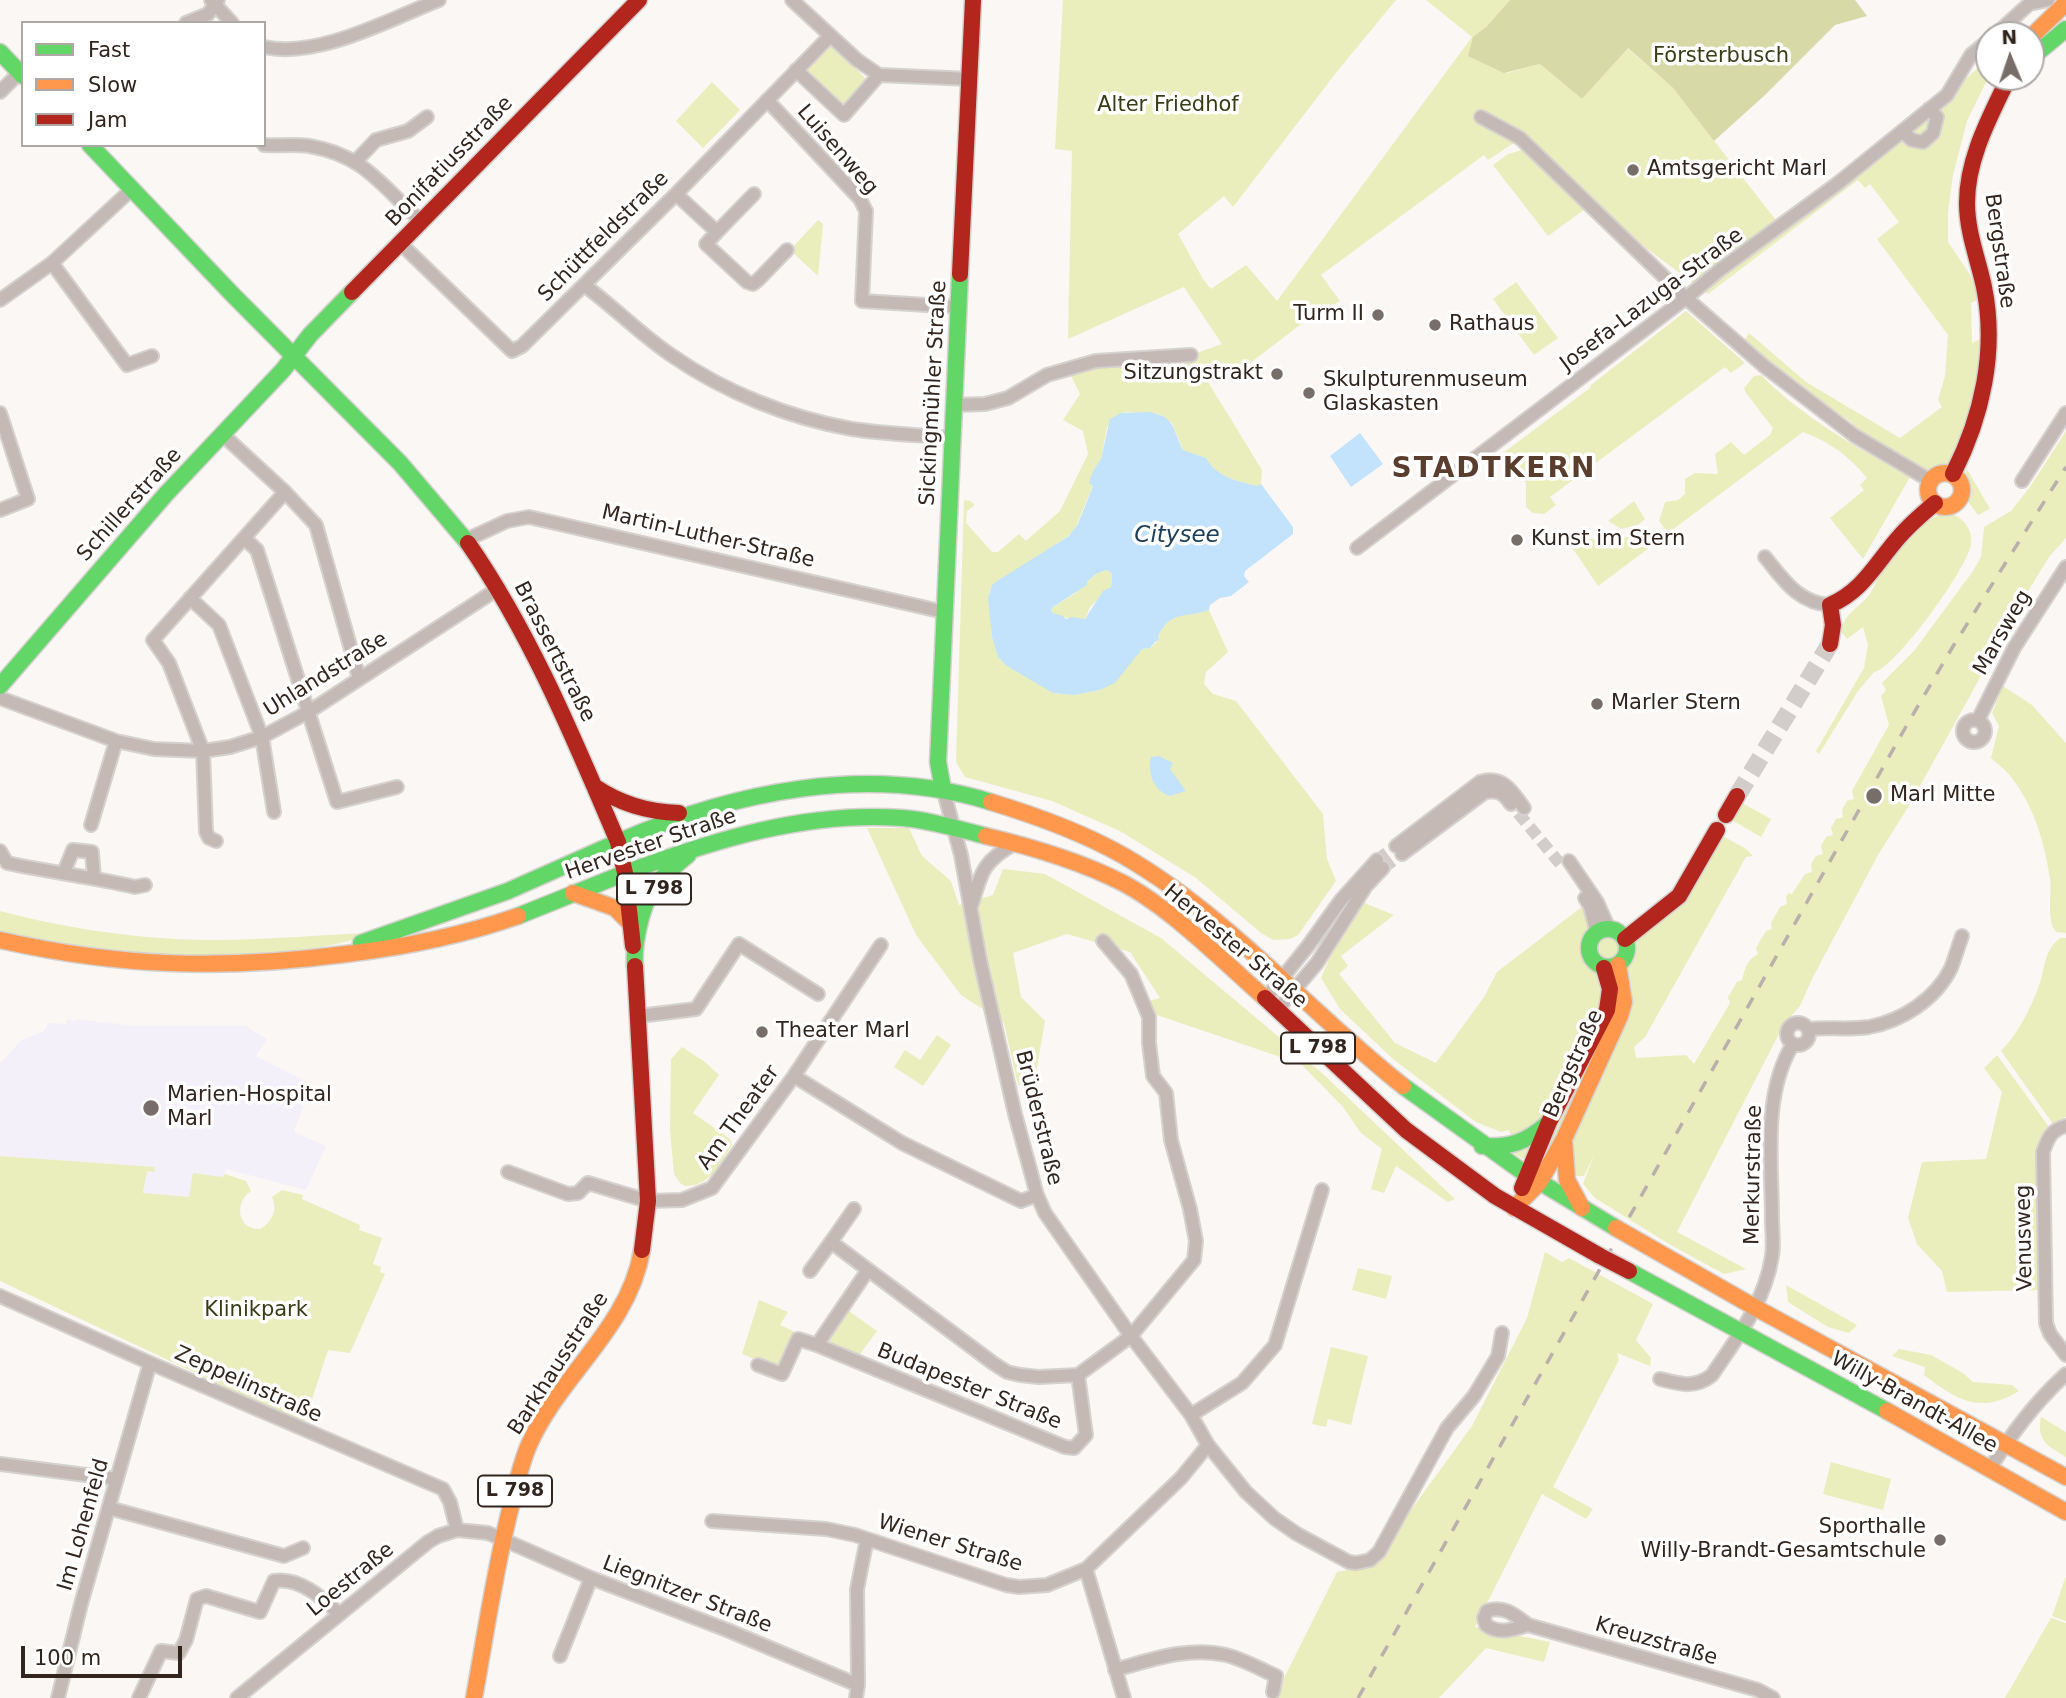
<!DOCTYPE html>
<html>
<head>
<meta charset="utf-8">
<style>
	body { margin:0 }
	#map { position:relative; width:2066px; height:1698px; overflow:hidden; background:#faf7f5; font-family:"DejaVu Sans",sans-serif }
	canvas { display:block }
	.legend { position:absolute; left:21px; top:21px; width:245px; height:126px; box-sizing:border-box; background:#fff; border:2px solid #ada8a5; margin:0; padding:9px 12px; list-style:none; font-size:21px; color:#32251e }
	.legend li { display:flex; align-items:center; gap:14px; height:35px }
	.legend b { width:35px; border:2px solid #ada8a5 }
	.north { position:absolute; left:1975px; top:21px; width:70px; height:70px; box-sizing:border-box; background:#fff; border:2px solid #ada8a5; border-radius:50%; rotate:358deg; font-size:19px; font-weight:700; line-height:28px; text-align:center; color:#32251e }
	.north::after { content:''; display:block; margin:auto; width:24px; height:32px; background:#786e69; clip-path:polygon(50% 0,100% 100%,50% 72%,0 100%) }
	.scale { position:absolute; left:21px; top:1646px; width:161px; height:32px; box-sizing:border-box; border:4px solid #32251e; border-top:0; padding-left:9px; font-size:21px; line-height:24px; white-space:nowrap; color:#32251e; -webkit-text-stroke:5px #fff; paint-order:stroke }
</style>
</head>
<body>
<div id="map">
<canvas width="2066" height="1698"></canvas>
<ul class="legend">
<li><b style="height:9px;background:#63d668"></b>Fast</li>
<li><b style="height:9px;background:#ff974d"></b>Slow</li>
<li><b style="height:9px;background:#b3261e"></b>Jam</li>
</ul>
<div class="north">N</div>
<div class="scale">100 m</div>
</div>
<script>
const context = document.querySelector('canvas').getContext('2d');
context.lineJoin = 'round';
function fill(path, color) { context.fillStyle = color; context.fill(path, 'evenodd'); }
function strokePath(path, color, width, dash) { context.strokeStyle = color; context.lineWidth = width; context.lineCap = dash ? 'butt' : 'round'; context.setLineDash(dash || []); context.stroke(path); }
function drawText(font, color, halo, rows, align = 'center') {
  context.font = font + ' "DejaVu Sans",sans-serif'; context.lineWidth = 7; context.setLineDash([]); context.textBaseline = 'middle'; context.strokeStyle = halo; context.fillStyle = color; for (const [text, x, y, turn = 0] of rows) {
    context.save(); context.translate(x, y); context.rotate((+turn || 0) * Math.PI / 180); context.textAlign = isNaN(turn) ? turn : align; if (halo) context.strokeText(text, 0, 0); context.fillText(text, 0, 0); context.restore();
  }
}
fill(new Path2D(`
	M67,1019l9,2v-2l60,7h109l22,13 -11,17 55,28 -17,48 32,14 -20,44 -80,-21 -2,8 -35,21 -30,-3 -16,-2 4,-22 8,-4 -155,-11v-93l22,-23 22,-9 4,-8 18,1z`), '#f3f0f9');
fill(new Path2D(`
	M1063,0h333l-57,69 -106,138 -9,-11 -46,38 25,45 8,10 35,-24 31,36 195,-264 -46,-37h84l-23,26 -14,11 34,36 33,-9 42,35 45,-51 46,40 109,140 166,-132 41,-39v19l-22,45 -14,54 -5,37v30l21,31 12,25 -10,5 1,40 10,-5 -6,61 -21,54 -7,12 -16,6 -8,-1 -63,-37 -10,-11 -54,-36 -54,-43 6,-10 57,49 94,56 42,-31 -4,-7 7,-24 3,-41 -71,-96 22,-17 -29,-38 -5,4 -7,-8 -150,114 -113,-84 -75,-71 -32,21 -4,-5 -163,120 19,26 -31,17 -85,65 -27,-19 65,106 -1,14 -3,3c-20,-6 -41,-9 -52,-29l-23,-8 -11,-27 -13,-9 -34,-2 -18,15 -6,33 -8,11 -3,12 3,2 -19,47 -38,26 -39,23 -8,11 3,45 8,22 53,34 21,2 26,-5 42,-41 8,-1 9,-8 -1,-4c16,-29 24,-17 51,-26l19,42 -22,20 -2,12 9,10 23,7 87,113 4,45 9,22 -38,54 -8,4 -17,1 -12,-7 -65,-55 -76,-47 -68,-30 -87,-24 -9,-15 8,-262 6,1 5,4 -8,6 -1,12 26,29h6l21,-18 7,7 34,-30 28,-57 -5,-23 -20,-11 17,-26 -13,-26 124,-13 31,-11 -38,-57 -116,52 4,-188 -17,-2z
	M831,44l37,37 -25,25 -38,-37z
	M712,82l28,28 -37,38 -27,-27z
	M1522,150l62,60 -36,26 -55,-71 15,-11z
	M818,220l5,4 -5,52 -28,-26z
	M1516,282l42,56 -24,17 -41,-56z
	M1686,311l59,52 -14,10 -6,-6 -175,130 6,8 -12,9 -11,-1 -7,-6v-24l-23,-30 87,-65 1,-3z
	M1761,375c43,44 96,72 149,102l-47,82 -33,-41 34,-28 -4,-5 7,-7c-18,-22 -37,-36 -64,-46l-135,101 -9,-12 6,-19 13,-2 7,-6v-15l10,-6 23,1 -3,-20 16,-12 13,13 26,-20 3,-7 -27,-35 -2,-5 10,-12z
	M2066,431v107l-17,19 -22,36 -117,211 -32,51 -65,122 -13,29 -16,18 -107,208 69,37 -22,5 -55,-30 -74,-46 -12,-14 11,-29 -10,21c-25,1 -46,-10 -68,-21l-7,-25 -8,2 -25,-10 -83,-63 -53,-50 -19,-31 15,-35 26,-41 32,13 -53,41 7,10 -9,8 56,69 41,20 48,-66 13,-25 86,-66 6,23 46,10 86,-104 25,14 7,7 -7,1 -101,180 -11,10 2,11 50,-3 8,9 36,-61 -2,-6 9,-15 5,-2c3,-12 5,-20 16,-26l-2,-6 10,-17 6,-2 -1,-6 9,-16 7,-3 -1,-6 2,-5 4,1 13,-20 7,-2 -1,-8 5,-8 7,-2 -2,-8 5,-9 7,-2 -2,-7 5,-9 7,-2 -1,-7 5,-9 7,-2 -2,-8 37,-66 -8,-29 5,-6 -4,-7 32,-32 59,-80 8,-14 3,-30 27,-16 19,-24z
	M1967,469l23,40 -12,6 -12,-16c2,-10 -3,-22 1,-30z
	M1634,501l11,18 -7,6 -17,4 -13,-8z
	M1947,513c15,3 26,15 24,31 -2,22 -77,126 -97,128l-16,19 -39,63 -3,-3 48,-83 4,-23 -5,-18 -16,12 -6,-7c2,-18 19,-25 29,-38 5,-8 8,-17 13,-25 11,-18 43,-54 64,-56z
	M1642,532l11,13 -55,41 -27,-40 13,-7 34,1z
	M1108,570l4,4 -1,13 -21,20 -5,12c-11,1 -22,-1 -32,-6l-2,-3 2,-3 23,-14 21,-20z
	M2003,686l29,19 34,38v190l-10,-1c-10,-12 -4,-38 -6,-53 -5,-34 -15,-70 -36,-98 -6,-9 -15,-16 -23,-23l8,-32 -7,-13z
	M1740,802l31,17 -10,18 -31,-18z
	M867,828h42l13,28 29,25 8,24 34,-10 10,-26 42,5 116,64 162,136 132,125 -7,3 -52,-36 -12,27 -13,-4 11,-40 -21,-16 -18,-26 -42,-43 -147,-50 -6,-13 12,-3 -30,-46 -63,-18 -54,19 8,44 24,24 -11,64h-16l-14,-62 -43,-28 -45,-60z
	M0,911c71,19 151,30 224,29 49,-1 97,-5 146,-7v3l-82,19 -154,3 -134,-24z
	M2060,938h6v179l-13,7 -52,-73c18,-19 30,-43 39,-68 6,-19 4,-32 20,-45z
	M937,1035l14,10 -28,41 -29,-19 11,-17 15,10z
	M682,1047l23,15 14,13 -26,38 37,26 2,6 -18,28 -10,8 -8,4 -11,1 -5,-3 -6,-9 -4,-44 1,-71z
	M1997,1055l52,72 -11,22 -2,24 4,5 1,112 -94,2 -5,-21 -25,-27 -9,-26 14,-56 64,-3 16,-67 -18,-24z
	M0,1156l155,11 -1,5 -7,-1 -4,22 46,4 4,-24 30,4 2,-3 21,7 5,10c-17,11 -14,39 9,38 12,-7 18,-19 12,-32l10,-7 21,5 -1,4 58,26 -1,5 23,8 -9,26 8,3 -1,5 5,2 -35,79 -22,-3 -24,74 -304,-143z
	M1545,1252l17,10 7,-4 84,46 -17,36 15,18 -1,8 -33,-13 2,7 -66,127 40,22 -7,10 -44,-25 -67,133 75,15 -6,20 -58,-14 -47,50h-165l63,-126 36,-7 10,-9 23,-39 66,-91 55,-108z
	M1358,1268l34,8 -6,23 -34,-9z
	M1786,1285l71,40 -8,8 -21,-6 -40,-25z
	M759,1300l29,12 -8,13 15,7 -15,34 -4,2 -34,-14z
	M846,1309l31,22 -19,26 -26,-11 -4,-8z
	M1331,1347l37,9 -17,69 -23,-6 -2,8 -14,-3z
	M1899,1349l32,6 32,18 10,9 39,3 7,6c-39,24 -62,9 -95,-16l1,-8 -33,-11z
	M2041,1417l25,15v25c-18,-11 -30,-16 -25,-40z
	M1831,1462l60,17 -8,31 -60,-16z
	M2066,1576v45l-14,-5z
	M2051,1618l15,5v75h-61z`), '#eaeebc');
fill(new Path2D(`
	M1510,0h345l12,16 -32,9 -70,70 -51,46 -41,-53 -45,-40 -46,51 -42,-35 -36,9 -36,-17 5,-19 14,-11z`), '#d7daa7');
fill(new Path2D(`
	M1148,412c28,4 24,17 35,38l23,8c11,20 32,23 51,28l4,-2 32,43v7l-48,37 -1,5 5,6 -18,14 -11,2 -10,7 -1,5c-24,9 -37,-1 -51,26l1,4 -4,2 -5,6 -8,1 -27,34 -15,7 -26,5 -21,-2 -46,-27 -9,-9 -6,-20 -4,-39 4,-13 5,-4 72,-45 9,-12 15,-38 -4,-3 4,-12 8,-12 9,-40 11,-6zM1108,570l4,4 -1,13 -8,4 -18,28 -13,-2 -6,2 -3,-3 -10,-3 -2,-3 2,-3 34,-22v-3l10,-9z
	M1360,433l23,31 -32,23 -21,-31z
	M1159,756l14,7 -3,6 16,22 -16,5c-16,-5 -23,-23 -19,-39z`), '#c2e3fb');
strokePath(new Path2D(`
	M1518,813l44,53
	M1377,860l19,-14
	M1383,868l19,-14`), '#d2cdca', 12, [12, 6]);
strokePath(new Path2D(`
	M1737,796l93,-152`), '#d2cdca', 18, [18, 9]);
const street = new Path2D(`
	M211,0l21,23
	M792,0l65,60 22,15 91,4
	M186,23l22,-9 10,-14
	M1995,35l34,-31 19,-4
	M264,47c54,12 126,-28 175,-47
	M796,70l48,45 35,-40
	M0,92l20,-20
	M767,100l93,99 6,12 -4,90 97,6
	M1481,117l39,21 166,160 78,68 91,70 76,45
	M1902,131l10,9 11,2 10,-9 4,-16 -8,-8
	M264,145c15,1 30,-1 45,1 56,9 73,41 112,75
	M356,161l20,-21 32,-9 19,-14
	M676,194l41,38 -11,12 41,38 6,2 5,-4 29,-30
	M717,232l37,-38
	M400,243l112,108 10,-5 154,-152 154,-158
	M52,263l75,102 25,-9
	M584,285c30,22 56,49 87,70 53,37 118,63 181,74 33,5 68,6 101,9
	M0,300l52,-37 80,-74
	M954,405l31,-1 23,-6 39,-23 49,-14 95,-6
	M0,413l28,86 -28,11
	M222,434l63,58 31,33 43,153
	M2022,481l44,-68
	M244,538l13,12 80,252 60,-15
	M466,540l41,-19 22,-4 415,95
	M1357,548l329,-250 35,-29 116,-85 110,-89 24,-40 18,-15
	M1765,557c19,23 33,46 65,48
	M190,598l29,27 43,112 12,75
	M0,698l116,43 38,8 49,2 27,-4 32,-10 48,-26 189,-123
	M1963 731a11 11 0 1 1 22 0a11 11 0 1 1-22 0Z
	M1978,720l36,-72 52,-81
	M943,789l18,66 19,105 35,154 22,81 8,18 86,123 60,79 17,30 38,47 28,26 23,16 52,28 7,1 14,-3 9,-8 68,-124 27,-32 24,-40 4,-23
	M91,825l25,-84
	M216,841l-7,-3 -3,-6 -3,-81 -34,-88 -16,-23 132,-148
	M1396,846l84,-64c23,-7 32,9 44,26
	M0,851l7,12c42,9 85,14 128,24l10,-2
	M1402,854l83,-62c14,-2 18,1 26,12
	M1569,861l28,41 12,27
	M64,872l9,-22 19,2 2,26
	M1585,898l5,8 7,27
	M972,904c10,-34 11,-42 43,-61
	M1266,998l42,-52 33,-46 36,-40
	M1278,1009l39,-46 49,-77 17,-18
	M639,1016l57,-7 43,-65 79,50
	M1787 1034a11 11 0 1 1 22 0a11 11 0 1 1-22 0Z
	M1808,1029c20,-2 41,1 61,-2 33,-6 67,-28 82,-59 4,-10 7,-21 11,-32
	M794,1076l108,67 119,58 16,-6
	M2066,1126c-15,4 -18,12 -23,26l3,171 4,11 16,21
	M508,1172l60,22 10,-1 10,-10 60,18 34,-1 30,-12 82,-112 87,-131
	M831,1242l23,-33
	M868,1270l-51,75 248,102 9,1 12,-13 -8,-60
	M810,1271l21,-29 162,121 14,9 13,3 19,2 39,-2 53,-39 63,-76 2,-19 -6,-32 -19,-69 -5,-47 -13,-17 -4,-33v-26l-18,-43 -28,-33
	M0,1296l150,67 293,126 7,13 7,28
	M758,1365l24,9 16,-35 19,6
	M1660,1379c19,5 35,10 52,-4 25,-37 53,-73 60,-119 2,-12 0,-26 0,-38 0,-56 -10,-124 21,-174
	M1191,1415l51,-32 33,-38 47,-155
	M0,1464l117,15
	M1989,1470c22,-36 46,-68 77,-96
	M109,1508l175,48 19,-8
	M712,1521l114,8 29,6 151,50 13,2 28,-2 39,-16 95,-91 27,-33
	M1086,1569l38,129
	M1528,1625c-15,4 -28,10 -42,0l-2,-7 3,-7c17,-6 28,4 41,14l230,65 15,8
	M560,1656l31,-78
	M1115,1670c35,-10 74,-24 111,-15 17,4 34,14 50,21l-3,16
	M58,1698l23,-94 69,-241
	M139,1698l22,-47 18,2 7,-13 11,-41 9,-3 54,16 14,-31c25,-4 48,16 65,33
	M237,1698l191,-156 10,-6 19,-6 31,3 103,45 136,52 131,55
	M856,1698l2,-13 -1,-96 10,-50`);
const fast = new Path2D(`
	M0,52l23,24
	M2031,58l35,-29
	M90,145l143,150 167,168 68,80
	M0,686l166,-192 117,-124 27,-35 42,-43
	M943,789l-5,-27 22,-488
	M618,842c116,-51 249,-78 373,-40
	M625,873c89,-33 181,-62 277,-55 28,2 56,11 84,18
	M518,916l107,-43
	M1589 948a19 19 0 1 1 38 0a19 19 0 1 1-38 0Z
	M361,943l147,-52 110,-49
	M635,966c-2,-21 6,-57 17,-76 9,-14 23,-24 36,-35
	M1403,1086l117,84 96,58
	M1482,1146c28,2 44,-4 65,-22
	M1629,1271l258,140`);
const slow = new Path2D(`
	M2031,37l35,-34
	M1928 490a17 17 0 1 1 34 0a17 17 0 1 1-34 0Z
	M991,802c46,14 91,30 133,54 105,61 184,155 279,230
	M986,836c46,11 94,25 137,47 49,26 100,78 142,115
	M573,893l42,15 15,15
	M0,940c119,27 224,30 346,14 59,-7 115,-18 172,-38
	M1564,1139l3,41 15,28
	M1514,1208l25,-25 25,-44 56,-123 4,-14 -6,-37
	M1644,1244l112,64 310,169
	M1887,1411l179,101
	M474,1698c11,-61 20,-123 35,-184 6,-22 10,-45 19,-67 30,-71 101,-118 114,-197`);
const jam = new Path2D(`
	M960,274l13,-274
	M352,292l287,-292
	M1953,474c29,-57 44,-123 31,-187 -6,-28 -17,-55 -17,-84 0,-45 23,-86 42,-126
	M468,543c64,93 106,196 150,299l7,31 8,73
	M1830,644l3,-19 -3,-20c33,-14 46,-42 69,-68 11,-13 23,-23 36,-34
	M594,786c26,18 53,26 85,27
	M1726,815l11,-19
	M1625,939l54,-43 38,-66
	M635,966l13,235 -6,49
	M1265,998l141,132 89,66 105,60
	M1522,1188l27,-66 58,-112 3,-21 -6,-21`);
strokePath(street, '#d5d1cf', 16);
strokePath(fast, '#d5d1cf', 19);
strokePath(slow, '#d5d1cf', 19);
strokePath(jam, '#d5d1cf', 19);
strokePath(street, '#c4b9b5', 12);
strokePath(fast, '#63d668', 16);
strokePath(slow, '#ff974d', 16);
strokePath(jam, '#b3261e', 16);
strokePath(new Path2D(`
	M1358,1698l550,-975 44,-75 114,-181`), '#b8b0ac', 3.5, [12, 12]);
const slowBridge = new Path2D(`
	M1616,1228l28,16`);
const jamBridge = new Path2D(`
	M1600,1256l29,15`);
strokePath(slowBridge, '#d5d1cf', 19, []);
strokePath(jamBridge, '#d5d1cf', 19, []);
strokePath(slowBridge, '#ff974d', 16);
strokePath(jamBridge, '#b3261e', 16);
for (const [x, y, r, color] of [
	[1633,170,7,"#786e69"],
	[1378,315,7,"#786e69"],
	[1435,325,7,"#786e69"],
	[1277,374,7,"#786e69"],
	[1309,393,7,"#786e69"],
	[1517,540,7,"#786e69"],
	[1597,704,7,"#786e69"],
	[1874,796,9,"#786e69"],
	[762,1032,7,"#786e69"],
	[151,1108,9,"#786e69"],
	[1940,1540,7,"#786e69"]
]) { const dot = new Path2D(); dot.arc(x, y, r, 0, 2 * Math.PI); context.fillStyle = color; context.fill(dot); strokePath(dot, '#fff', 2.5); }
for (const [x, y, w] of [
	[654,889,74],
	[1318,1048,74],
	[515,1491,74]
]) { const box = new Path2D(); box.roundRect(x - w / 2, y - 15.5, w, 31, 5); context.fillStyle = '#fff'; context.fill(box); strokePath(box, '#32251e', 2); }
drawText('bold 19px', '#32251e', null, [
	["L 798",654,889],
	["L 798",1318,1048],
	["L 798",515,1491]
]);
drawText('21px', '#393d16', '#fff', [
	["Försterbusch",1721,57],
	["Alter Friedhof",1168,106],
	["Klinikpark",256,1311]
]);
drawText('21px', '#32251e', '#fff', [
	["Luisenweg",837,150,49],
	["Bonifatiusstraße",450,162,-46],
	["Schüttfeldstraße",604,237,-45],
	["Bergstraße",1999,251,82],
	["Josefa-Lazuga-Straße",1652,300,-37],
	["Sickingmühler Straße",934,393,-87],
	["Schillerstraße",130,505,-48],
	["Martin-Luther-Straße",708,537,13],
	["Marsweg",2003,633,-60],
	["Brassertstraße",554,652,63],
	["Uhlandstraße",326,675,-32],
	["Hervester Straße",651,845,-19],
	["Hervester Straße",1235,947,40],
	["Bergstraße",1574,1064,-66],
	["Am Theater",739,1118,-54],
	["Brüderstraße",1038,1118,76],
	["Merkurstraße",1754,1175,-89],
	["Venusweg",2025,1238,-91],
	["Barkhausstraße",559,1364,-57],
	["Zeppelinstraße",248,1385,24],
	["Budapester Straße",969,1387,22],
	["Willy-Brandt-Allee",1914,1403,29],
	["Im Lohenfeld",84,1525,-74],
	["Wiener Straße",950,1544,17],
	["Loestraße",351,1580,-39],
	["Liegnitzer Straße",687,1595,21],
	["Kreuzstraße",1656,1642,16]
]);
drawText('21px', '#32251e', '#fff', [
	["Amtsgericht Marl",1647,170],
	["Turm II",1364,315,"right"],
	["Rathaus",1449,325],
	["Sitzungstrakt",1263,374,"right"],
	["Skulpturenmuseum",1323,381],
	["Glaskasten",1323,405],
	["Kunst im Stern",1531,540],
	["Marler Stern",1611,704],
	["Marl Mitte",1890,796],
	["Theater Marl",776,1032],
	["Marien-Hospital",167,1096],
	["Marl",167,1120],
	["Sporthalle",1926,1528,"right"],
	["Willy-Brandt-Gesamtschule",1926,1552,"right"]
], 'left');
drawText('italic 23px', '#1d4058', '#fff', [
	["Citysee",1177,536]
]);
context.letterSpacing = '2px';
drawText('bold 28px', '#593e2e', '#fff', [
	["STADTKERN",1494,470]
]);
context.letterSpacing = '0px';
</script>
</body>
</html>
